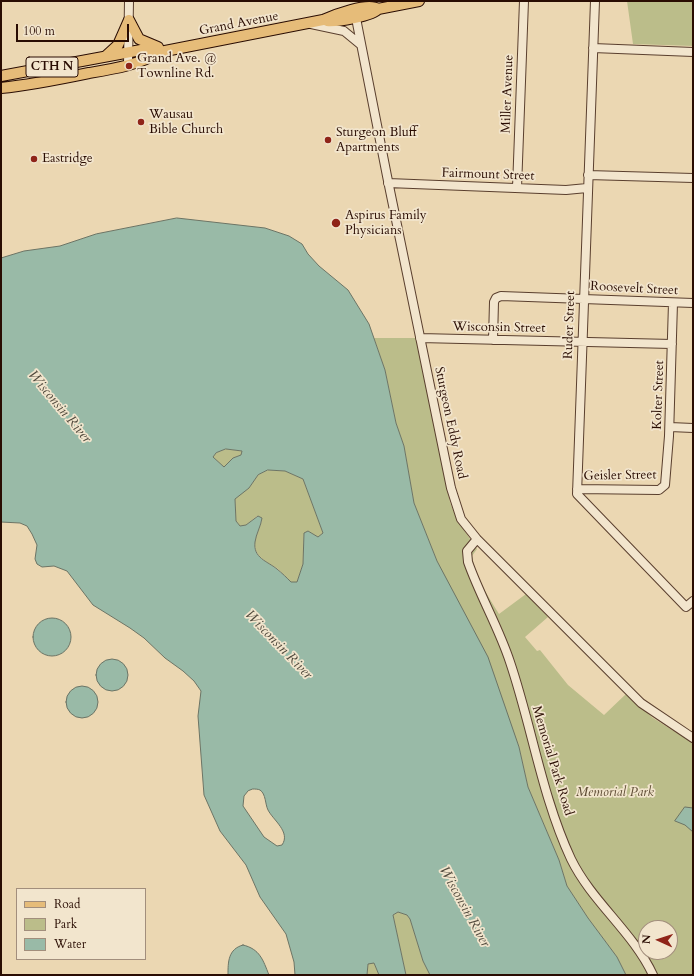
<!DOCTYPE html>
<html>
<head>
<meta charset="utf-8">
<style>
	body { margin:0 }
	#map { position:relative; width:694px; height:976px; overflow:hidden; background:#ebd7b2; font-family:Cardo,serif }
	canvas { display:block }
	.frame { position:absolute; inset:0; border:2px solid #290c02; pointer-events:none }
	.legend { position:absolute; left:16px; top:888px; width:130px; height:72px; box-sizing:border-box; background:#f2e5cd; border:1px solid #a28e7c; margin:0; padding:5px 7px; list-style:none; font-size:12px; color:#290c02 }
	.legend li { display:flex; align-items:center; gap:8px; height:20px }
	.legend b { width:20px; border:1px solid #a28e7c }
	.north { position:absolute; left:638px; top:920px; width:40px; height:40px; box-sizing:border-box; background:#f2e5cd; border:1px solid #a28e7c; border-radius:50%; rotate:273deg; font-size:11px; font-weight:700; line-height:16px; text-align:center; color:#290c02 }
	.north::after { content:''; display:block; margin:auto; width:14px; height:18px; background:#8f2418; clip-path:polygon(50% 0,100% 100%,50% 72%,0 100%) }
	.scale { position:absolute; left:16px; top:24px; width:113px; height:18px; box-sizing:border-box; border:2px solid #290c02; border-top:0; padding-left:5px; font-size:12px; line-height:14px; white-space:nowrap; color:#290c02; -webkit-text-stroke:3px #f2e5cd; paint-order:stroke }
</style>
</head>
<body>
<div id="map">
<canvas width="694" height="976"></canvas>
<div class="frame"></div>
<ul class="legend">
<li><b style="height:5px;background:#e6bc79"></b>Road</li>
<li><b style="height:11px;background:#bbbd8a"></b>Park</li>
<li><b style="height:11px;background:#99baa7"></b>Water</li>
</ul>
<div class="north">N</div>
<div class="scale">100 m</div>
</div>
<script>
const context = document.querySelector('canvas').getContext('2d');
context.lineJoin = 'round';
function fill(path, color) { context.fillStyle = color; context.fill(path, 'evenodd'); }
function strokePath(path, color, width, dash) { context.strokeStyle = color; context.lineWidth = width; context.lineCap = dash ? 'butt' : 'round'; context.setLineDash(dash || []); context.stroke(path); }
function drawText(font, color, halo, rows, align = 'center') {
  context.font = font + ' Cardo,serif'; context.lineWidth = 3.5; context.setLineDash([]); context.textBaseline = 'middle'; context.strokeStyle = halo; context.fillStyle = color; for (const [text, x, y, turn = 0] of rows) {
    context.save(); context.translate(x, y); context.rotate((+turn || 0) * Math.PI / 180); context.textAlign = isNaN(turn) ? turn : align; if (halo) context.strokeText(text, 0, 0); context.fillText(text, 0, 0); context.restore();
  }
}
fill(new Path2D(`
	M627,1h66v45l-60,-2z
	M374,338h42l34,164 7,18 20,29 -5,7c3,21 16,40 27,58l27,-20 22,23 -23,20 12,14 3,-1 28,35 36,30 22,-21 27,24 40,25v232h-67l-9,-18 -29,-39 -21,-32 -8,-26 -31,-73 -9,-40 -82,-186 -23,-58 -10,-57 -8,-23 -11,-53zM646,928h24v24h-24z
	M226,449l16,2 -1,4 -8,3 -9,9 -11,-10 3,-4z
	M268,470l17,1 18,8 20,54 -5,4 -10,-6 -4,2 -1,31 -6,18h-6c-4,-4 -9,-9 -13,-13 -11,-8 -24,-11 -23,-27 1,-8 6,-15 7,-24l-5,-2 -11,9 -6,1 -4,-5 -1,-22 3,-4 11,-7 9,-13z
	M398,912l9,3 3,4 13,42 7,14h-24l-13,-60z
	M368,963h6l5,12h-12z`), '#bbbd8a');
const water = new Path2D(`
	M177,218l88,10 24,8 13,8 6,10 11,12 29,24 21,34 16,46 11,53 8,23 10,57 23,58 51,96 31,90 9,40 31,73 8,26 21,32 29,39 9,18h-196l-7,-14 -13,-42 -3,-4 -9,-3 -5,3 13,60h-27l-5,-12 -6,1 -1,11h-72l-1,-13 -8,-28 -26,-37 -14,-32 -26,-34 -16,-36 -6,-79 3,-25 -7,-10 -11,-10 -18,-13 -21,-20 -14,-10 -37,-23 -26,-34 -13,-5 -12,1 -5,-3 -2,-5 2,-14 -5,-11 -5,-8 -7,-3 -19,-1v-264l23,-7 36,-5 36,-12zM226,449l16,2 -1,4 -8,3 -9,9 -11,-10 3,-4zM268,470l17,1 18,8 20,54 -5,4 -10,-6 -4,2 -1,31 -6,18h-6c-4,-4 -9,-9 -14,-13 -10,-8 -24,-11 -22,-27 1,-8 6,-16 7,-24l-4,-2 -12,9 -6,1 -4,-5 -1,-22 14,-11 9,-13zM253,789c2,0 5,0 7,1 6,4 5,14 8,20 5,10 23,22 14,35l-5,1 -13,-9 -21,-31 1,-10 4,-5z
	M33 637a19 19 0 1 1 38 0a19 19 0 1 1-38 0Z
	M96 675a16 16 0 1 1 32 0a16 16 0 1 1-32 0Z
	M66 702a16 16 0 1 1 32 0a16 16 0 1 1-32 0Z
	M685,807l8,1v24l-8,-7 -10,-4z
	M243,945c17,4 20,15 26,30h-41c0,-13 0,-26 15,-30z`);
fill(water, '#99baa7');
strokePath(water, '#6c7465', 1);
const minor = new Path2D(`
	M595,1l-18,493 109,113 7,-6
	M355,13l32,163 64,312 10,31 16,20 164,164 52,35
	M311,24l33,7 17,14
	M593,48l100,4
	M128,64l1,-63
	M588,175l105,3
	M388,183l178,7 21,-2
	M517,188l7,-187
	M420,338l252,6
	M493,340l1,-38 2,-4 5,-2 192,7
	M670,427l23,1
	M577,489l82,1 6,-5 4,-49 4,-133
	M477,539l-10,12 1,11c12,34 31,66 42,100 22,65 32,135 61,197 21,43 62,73 82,116`);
const major = new Path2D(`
	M129,20l10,19 19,8
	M327,21c9,1 46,-5 51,-12l41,-8
	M106,56l12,-11 11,-25
	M1,76l140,-26h9l10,2
	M1,88c30,-3 59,-9 88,-15 24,-4 50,-8 71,-21l163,-32c11,-5 45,-18 55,-11`);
strokePath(minor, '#5a3f2e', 10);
strokePath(major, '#290c02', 12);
strokePath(minor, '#f2e5cd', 8);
strokePath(major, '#e6bc79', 10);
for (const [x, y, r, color] of [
	[129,66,4,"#8f2418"],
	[141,122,4,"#8f2418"],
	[328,140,4,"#8f2418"],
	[34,159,4,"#8f2418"],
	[336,223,5,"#8f2418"]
]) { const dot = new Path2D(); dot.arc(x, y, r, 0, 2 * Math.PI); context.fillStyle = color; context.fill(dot); strokePath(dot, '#f2e5cd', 1.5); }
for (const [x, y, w] of [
	[52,67,52]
]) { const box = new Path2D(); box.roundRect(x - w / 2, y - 10, w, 20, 3); context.fillStyle = '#f2e5cd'; context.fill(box); strokePath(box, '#290c02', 1); }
drawText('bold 12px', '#290c02', null, [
	["CTH N",52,67]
]);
drawText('13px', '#290c02', '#f2e5cd', [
	["Grand Avenue",239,24,-11],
	["Miller Avenue",508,94,-88],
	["Fairmount Street",488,175,2],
	["Roosevelt Street",634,289,3],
	["Ruder Street",570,325,-88],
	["Wisconsin Street",499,328,1],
	["Kolter Street",659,395,-88],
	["Sturgeon Eddy Road",450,423,78],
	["Geisler Street",620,476,-1],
	["Memorial Park Road",552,761,73]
]);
drawText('13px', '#290c02', '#f2e5cd', [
	["Grand Ave. @",137,59],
	["Townline Rd.",137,74],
	["Wausau",149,115],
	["Bible Church",149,130],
	["Sturgeon Bluff",336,133],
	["Apartments",336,148],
	["Eastridge",42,159],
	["Aspirus Family",345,216],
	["Physicians",345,231]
], 'left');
drawText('italic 13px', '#5c4a32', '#f2e5cd', [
	["Memorial Park",615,793]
]);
drawText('italic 14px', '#50493c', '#f2e5cd', [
	["Wisconsin River",59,407,50],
	["Wisconsin River",278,645,46],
	["Wisconsin River",464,907,61]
]);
</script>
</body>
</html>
